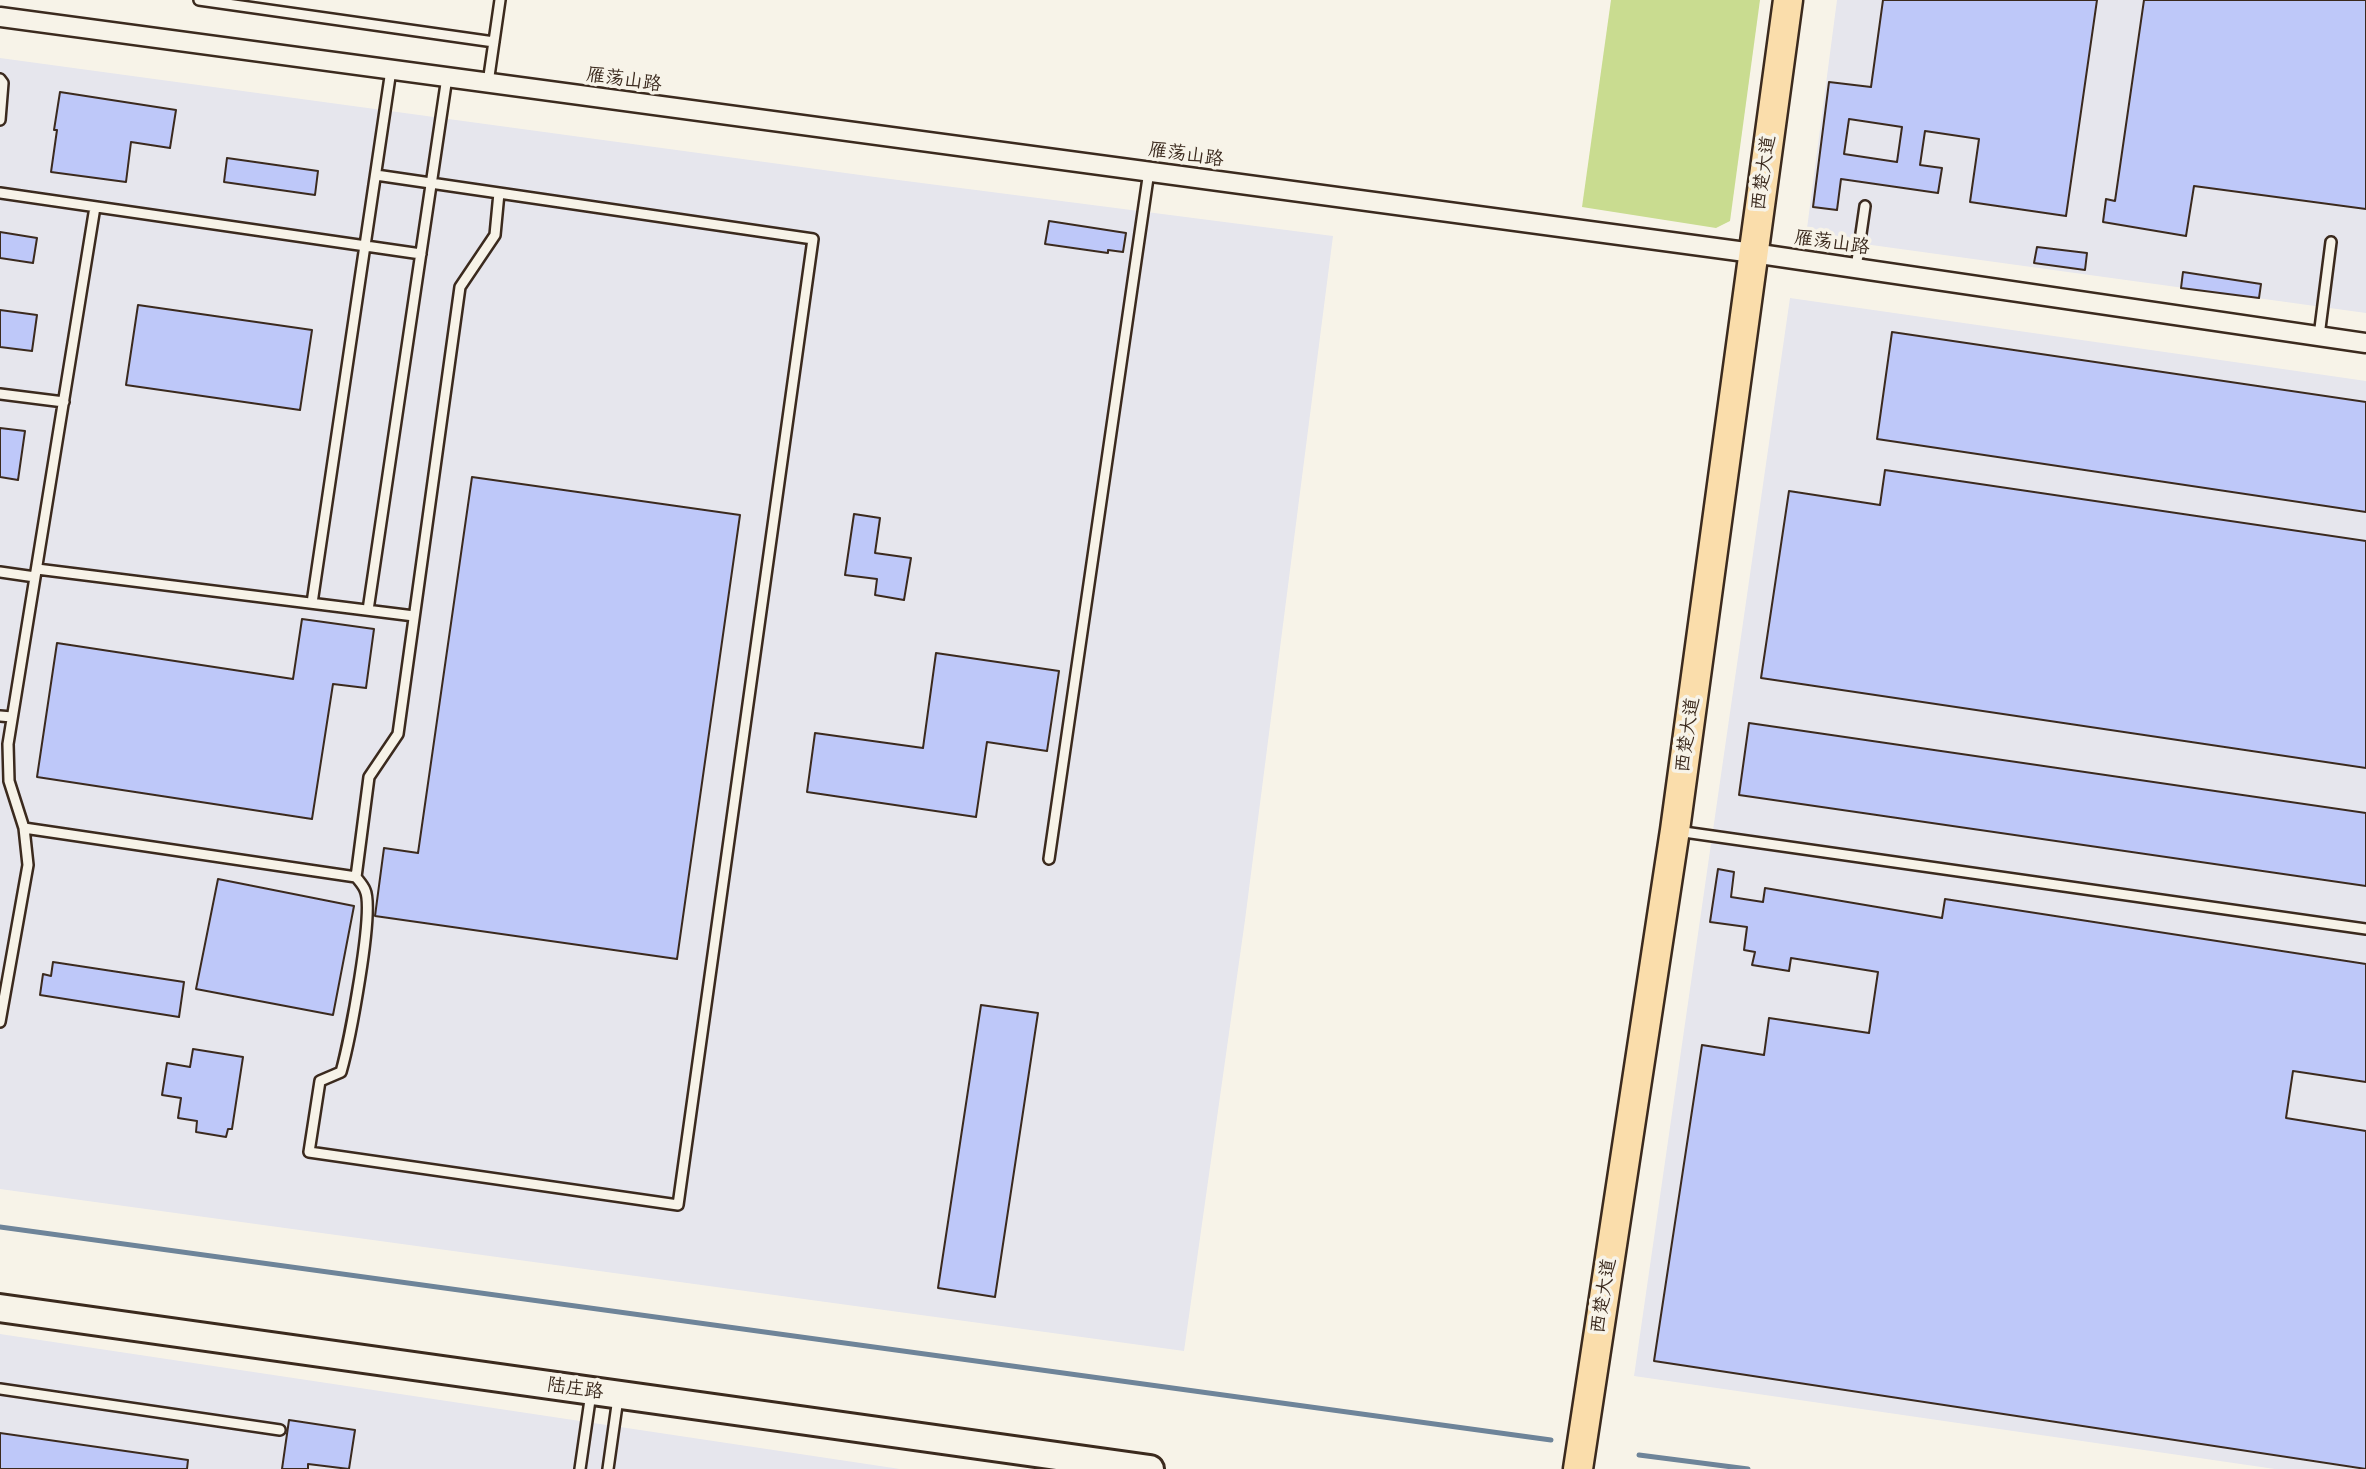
<!DOCTYPE html>
<html>
<head>
<meta charset="utf-8">
<style>
	body { margin:0 }
	canvas { display:block; background:#f7f3e8 }
</style>
</head>
<body>
<canvas width="2366" height="1469"></canvas>
<script>
const context = document.querySelector('canvas').getContext('2d');
context.lineJoin = 'round';
function fill(path, color) { context.fillStyle = color; context.fill(path, 'evenodd'); }
function strokePath(path, color, width, dash) { context.strokeStyle = color; context.lineWidth = width; context.lineCap = dash ? 'butt' : 'round'; context.setLineDash(dash || []); context.stroke(path); }
function drawText(font, color, halo, rows, align = 'center') {
  context.font = font + ' "Patrick Hand","LXGW WenKai TC",sans-serif'; context.lineWidth = 7; context.setLineDash([]); context.textBaseline = 'middle'; context.strokeStyle = halo; context.fillStyle = color; for (const [text, x, y, turn = 0] of rows) {
    context.save(); context.translate(x, y); context.rotate((+turn || 0) * Math.PI / 180); context.textAlign = isNaN(turn) ? turn : align; if (halo) context.strokeText(text, 0, 0); context.fillText(text, 0, 0); context.restore();
  }
}
fill(new Path2D(`
	M1837,0h529v313l-560,-77z
	M0,58l875,119 458,59 -88,684 -61,431 -1184,-162z
	M1790,298l576,83v1088h-91l-641,-93z
	M0,1334l900,135h-900z`), '#e6e6ed');
fill(new Path2D(`
	M1611,0h149l-30,221 -14,7 -134,-21z`), '#c9dc90');
strokePath(new Path2D(`
	M0,1227l1551,213
	M1639,1455l109,14`), '#6e8499', 5);
const building = new Path2D(`
	M1883,0h214l-31,216 -96,-14 9,-63 -54,-8 -5,34 22,3 -4,25 -97,-14 -4,31 -24,-3 16,-125 42,5zM1849,119l53,8 -5,35 -53,-8z
	M2144,0h222v209l-172,-23 -8,50 -83,-14 3,-23 9,2z
	M60,92l116,18 -6,38 -39,-6 -5,40 -75,-10 6,-42h-3z
	M227,158l91,13 -3,24 -91,-13z
	M1049,221l77,12 -3,19 -15,-2v3l-63,-9z
	M0,232l37,6 -4,25 -33,-5z
	M2037,247l50,6 -2,17 -51,-7z
	M2183,272l78,12 -2,14 -78,-10z
	M138,305l174,25 -12,80 -174,-25z
	M0,310l37,5 -5,36 -32,-4z
	M1892,332l474,70v110l-489,-73z
	M0,428l25,3 -7,49 -18,-3z
	M1885,470l481,71v227l-605,-90 28,-187 91,14z
	M472,477l268,38 -63,444 -302,-43 9,-68 34,5z
	M854,514l26,4 -5,35 36,5 -7,42 -29,-5 2,-16 -32,-4z
	M302,619l72,10 -8,59 -33,-4 -21,135 -275,-42 20,-134 236,36z
	M936,653l123,18 -12,80 -60,-9 -11,75 -169,-25 8,-59 108,15z
	M1749,723l617,90v73l-627,-91z
	M1718,869l16,3 -3,25 32,5 2,-14 177,30 3,-19 421,65v118l-73,-11 -7,47 80,13v338l-712,-108 48,-316 62,10 5,-37 100,15 9,-61 -87,-14 -2,13 -37,-6 3,-13 -11,-2 3,-23 -37,-5z
	M218,879l136,27 -21,109 -137,-26z
	M53,962l131,20 -5,35 -139,-22 3,-21 8,2z
	M981,1005l57,8 -43,284 -57,-9z
	M193,1049l50,8 -11,72h-4l-2,8 -30,-5 1,-11 -19,-3 3,-20 -19,-3 5,-32 23,4z
	M289,1420l66,10 -6,39 -41,-5v5h-26z
	M0,1433l188,27 -1,9h-187z`);
fill(building, '#bec8f9');
strokePath(building, '#3b2a1e', 2);
const lane = new Path2D(`
	M199,0l295,42
	M0,79l3,4 -3,37
	M488,83l12,-83
	M0,193l421,61
	M1856,268l9,-62
	M2319,336l12,-94
	M0,394l64,8
	M37,569l377,47
	M0,572l35,5
	M312,603l79,-533
	M368,610l79,-533
	M0,716l12,1
	M24,828l332,49c3,4 7,8 9,13 10,21 -16,154 -24,182l-21,9 -11,71 369,53 135,-966 -437,-64
	M1677,831l689,98
	M1049,859l100,-688
	M356,877l13,-100 29,-43 62,-447 35,-52 4,-42
	M0,1022l28,-157 -4,-37 -15,-47 -1,-37 87,-537
	M0,1389l280,41
	M580,1469l11,-76
	M608,1469l10,-71`);
const street = new Path2D(`
	M0,17l1753,236 613,90`);
const secondary = new Path2D(`
	M0,1308l1150,161`);
const primary = new Path2D(`
	M1578,1469l97,-639 113,-830`);
strokePath(lane, '#3b2a1e', 14);
strokePath(street, '#3b2a1e', 23);
strokePath(secondary, '#3b2a1e', 32);
strokePath(primary, '#3b2a1e', 33);
strokePath(lane, '#f7f3e8', 9);
strokePath(street, '#f7f3e8', 18);
strokePath(secondary, '#f7f3e8', 26);
strokePath(primary, '#faddab', 28);
drawText('19px', '#3b2a1e', '#f7f3e8', [
	["雁荡山路",624,80,8],
	["雁荡山路",1186,155,8],
	["西楚大道",1764,173,-82],
	["雁荡山路",1832,243,8],
	["西楚大道",1688,735,-82],
	["西楚大道",1604,1296,-81],
	["陆庄路",575,1389,8]
]);
</script>
</body>
</html>
